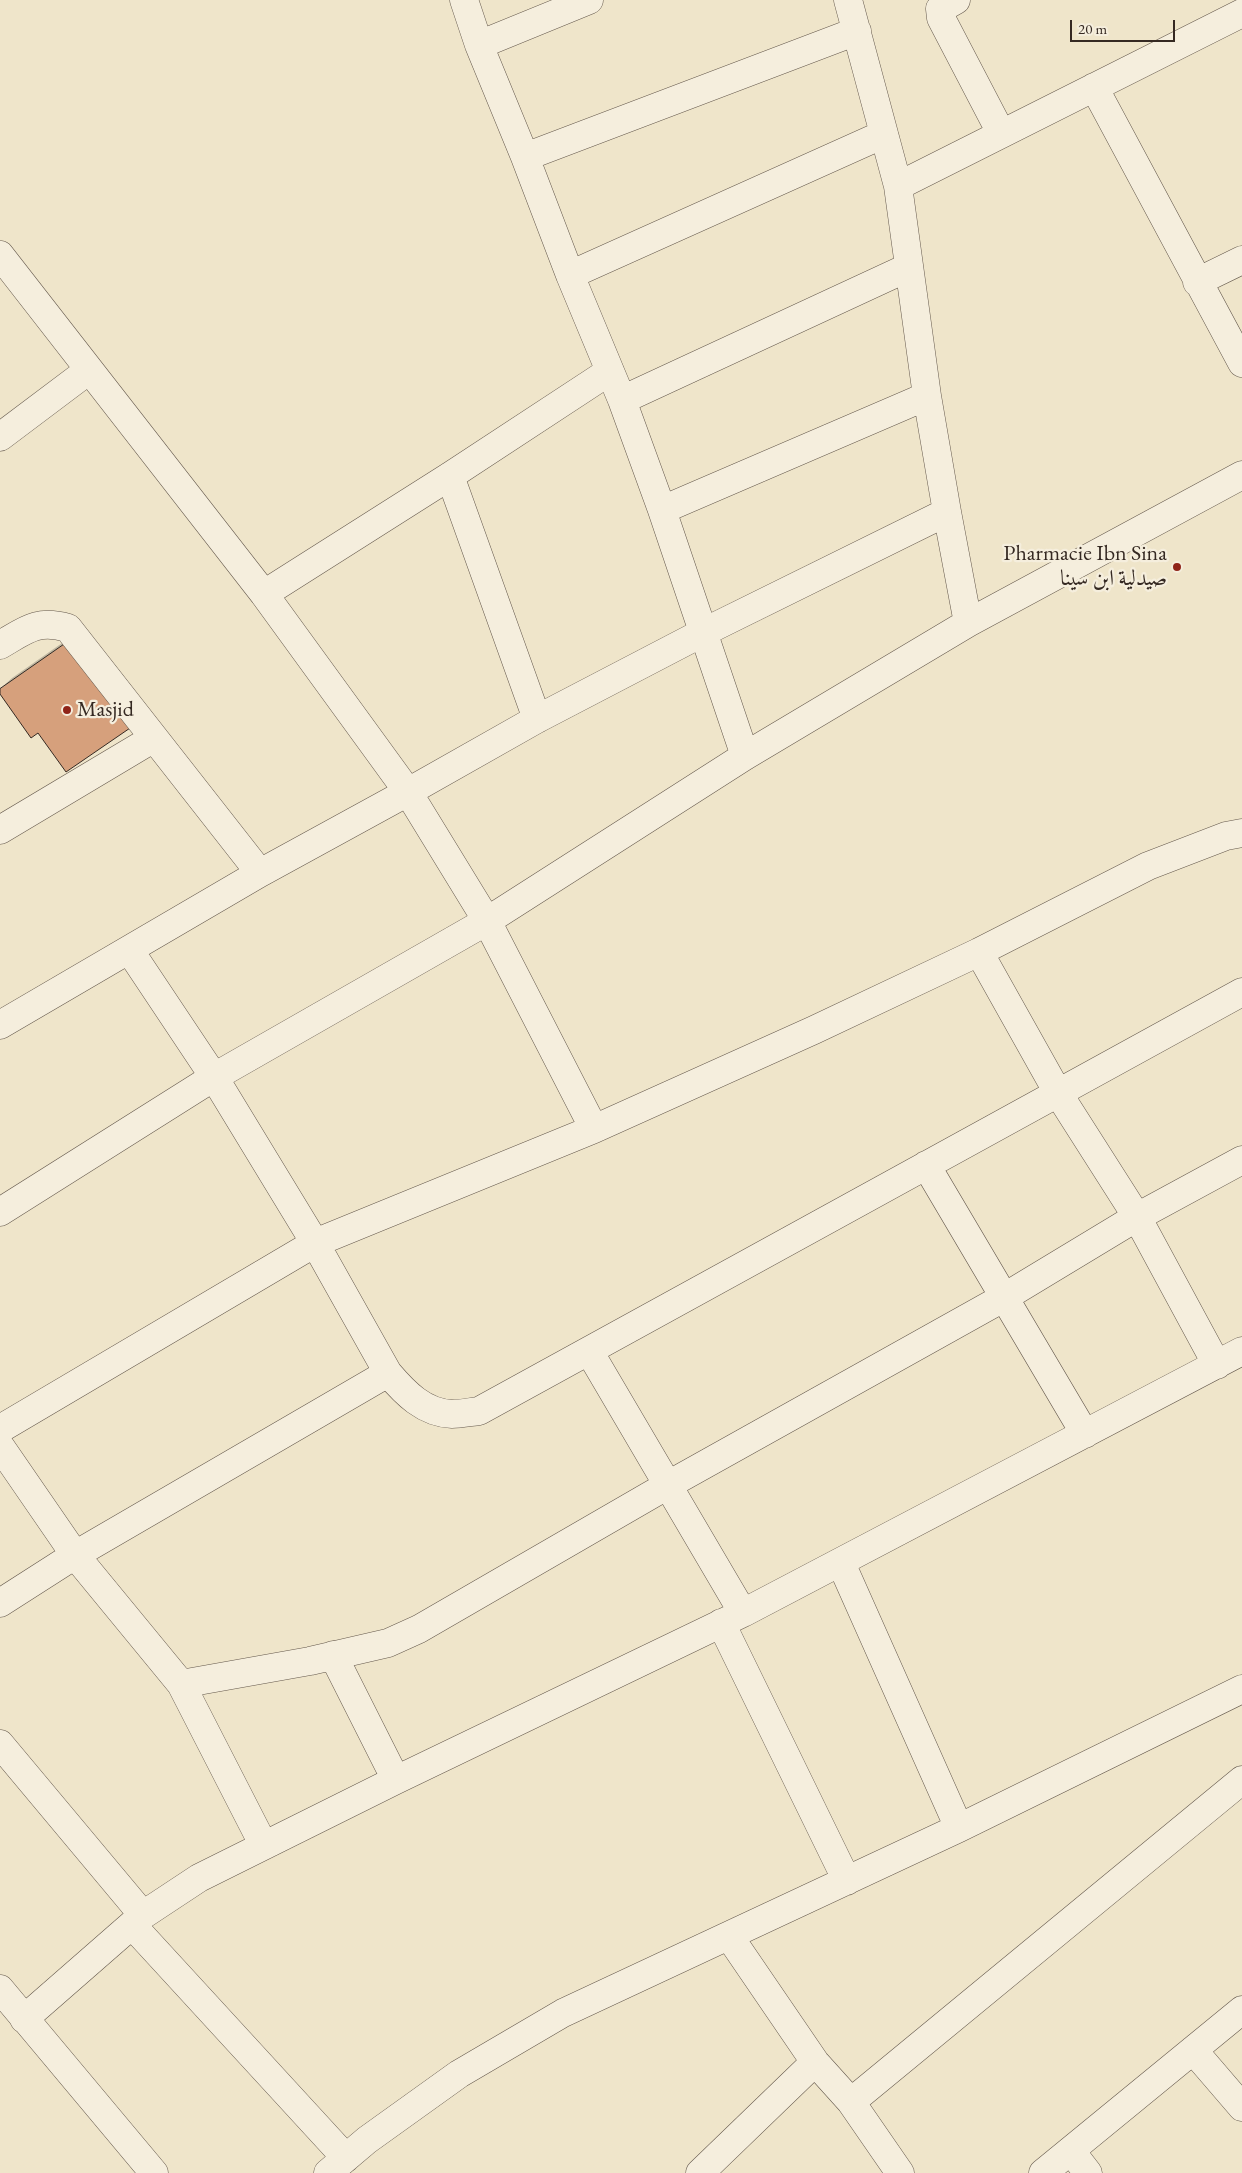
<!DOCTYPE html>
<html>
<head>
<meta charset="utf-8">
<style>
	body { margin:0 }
	#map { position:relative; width:1242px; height:2173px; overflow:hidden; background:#efe5ca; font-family:"EB Garamond",serif }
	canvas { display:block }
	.scale { position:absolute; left:1070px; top:20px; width:105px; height:22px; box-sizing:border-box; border:2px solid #352922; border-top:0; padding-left:6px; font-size:15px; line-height:18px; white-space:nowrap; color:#352922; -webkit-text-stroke:4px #f5eedd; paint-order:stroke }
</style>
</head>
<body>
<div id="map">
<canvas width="1242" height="2173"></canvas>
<div class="scale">20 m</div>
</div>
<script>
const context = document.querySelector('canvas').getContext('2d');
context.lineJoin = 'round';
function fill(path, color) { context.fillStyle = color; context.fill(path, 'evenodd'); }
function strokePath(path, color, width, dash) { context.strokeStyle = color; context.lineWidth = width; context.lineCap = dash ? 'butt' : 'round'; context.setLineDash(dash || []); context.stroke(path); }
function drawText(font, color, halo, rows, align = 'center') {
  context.font = font + ' "EB Garamond",Amiri,serif'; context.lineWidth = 4.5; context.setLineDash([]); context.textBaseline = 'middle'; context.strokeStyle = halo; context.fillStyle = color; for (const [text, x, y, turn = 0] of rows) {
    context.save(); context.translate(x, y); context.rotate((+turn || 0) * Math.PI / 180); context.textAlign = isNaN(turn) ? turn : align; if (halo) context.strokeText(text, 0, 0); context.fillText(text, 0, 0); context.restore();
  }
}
fill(new Path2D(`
	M85,627l60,85 -107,19 -38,-39v-3l12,-11z`), '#0003');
const building = new Path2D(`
	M72,639l61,87 -67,46 -28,-39 -7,5 -31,-44v-5z`);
fill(building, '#d6a07c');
strokePath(building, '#352922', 1);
const minor = new Path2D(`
	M464,0l15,45 46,112 45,118 52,125 40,110 83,246
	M848,0l50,186 29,210 20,116 21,111
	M956,0l-16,9 1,9 60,115
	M479,45l110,-45
	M1094,87l148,276
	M525,157l332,-126
	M898,186l344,-173
	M0,255l264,339 144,198 79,129 107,208
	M570,275l314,-141
	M1197,282l45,-22
	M622,400l287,-133
	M0,437l89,-67
	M450,476l87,243
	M662,510l265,-114
	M264,594l186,-118 160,-105
	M0,645c26,-15 37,-26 68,-17l192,245
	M0,830l154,-92
	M130,951l84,126 101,166 73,130c17,20 36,40 64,41 9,0 18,-2 27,-3l763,-419
	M979,952l79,141 79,124 80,148
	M0,1025l260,-152 148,-81 129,-73 165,-86 245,-121
	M926,1165l159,269
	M0,1212l214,-135 273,-156 258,-165 223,-133 274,-148
	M589,1351l154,262
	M0,1429l315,-186 279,-114 220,-99 165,-78 169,-86 78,-30 16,-3
	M0,1446l75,109 106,129 129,-23 78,-18 31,-14 249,-144 335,-187 134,-81 105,-57
	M841,1563l118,265
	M0,1603l75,-48 313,-182
	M721,1623l126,258
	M333,1655l63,125
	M181,1684l82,160
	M0,1744l143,171
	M132,1925l214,233
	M729,1936l86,126 36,40 49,71
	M0,1989l154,184
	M24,2019l119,-104 56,-37 197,-98 347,-167 499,-262
	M1193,2050l49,57
	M851,2102l391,-322
	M1071,2151l17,22
	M328,2173l39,-33 92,-66 104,-61 396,-185 283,-139
	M700,2173l115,-111
	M1043,2173l199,-163`);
strokePath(minor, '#64584c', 29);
strokePath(minor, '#f5eedd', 28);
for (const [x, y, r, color] of [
	[1177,567,5,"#8f2418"],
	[67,710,5,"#8f2418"]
]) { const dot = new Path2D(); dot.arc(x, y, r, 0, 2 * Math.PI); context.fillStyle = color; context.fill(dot); strokePath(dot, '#f5eedd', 2); }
drawText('22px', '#352922', '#f5eedd', [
	["Pharmacie Ibn Sina",1167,554],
	["صيدلية ابن سينا",1167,579],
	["Masjid",77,710,"left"]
], 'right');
</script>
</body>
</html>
